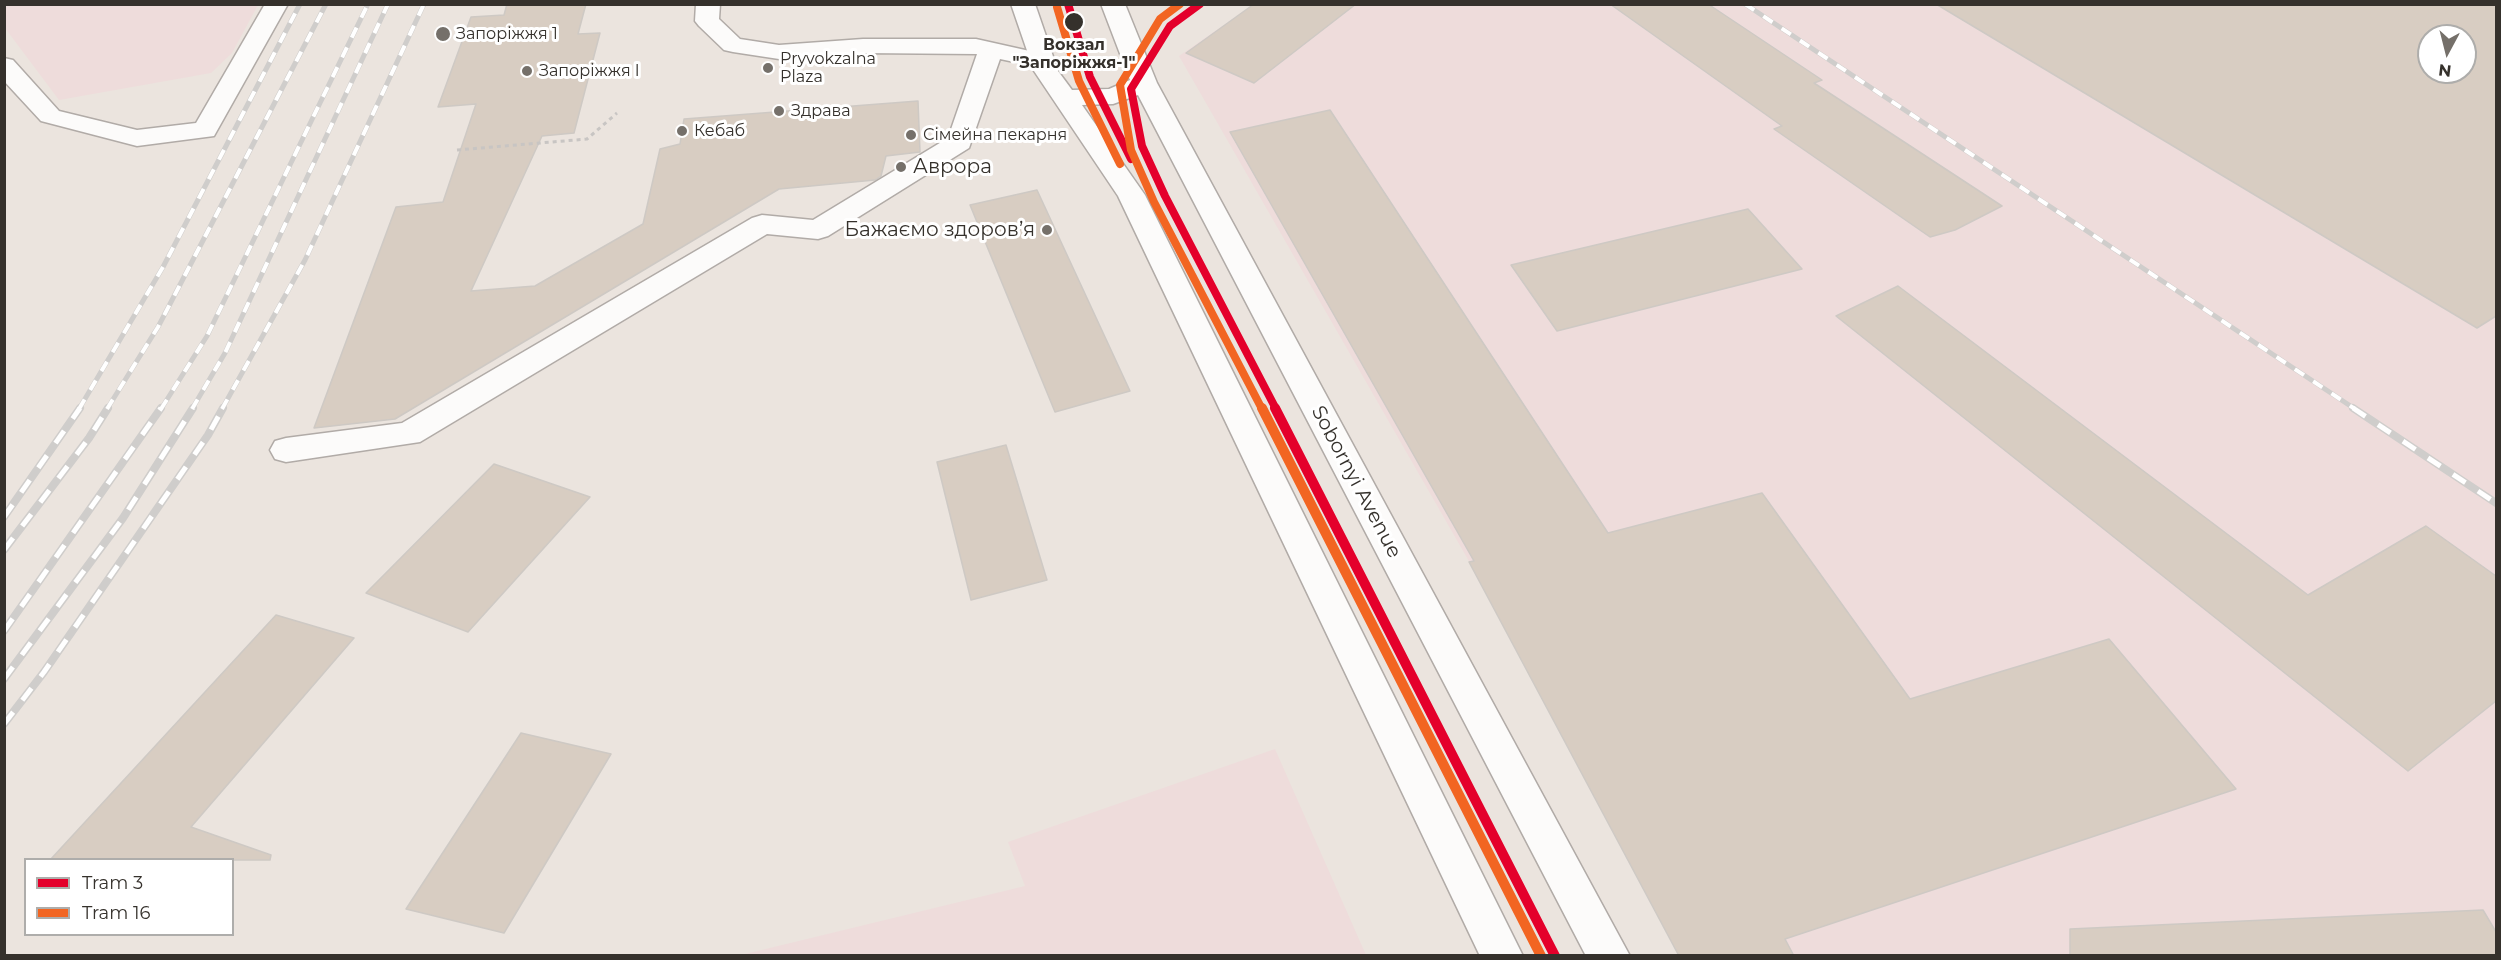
<!DOCTYPE html>
<html>
<head>
<meta charset="utf-8">
<style>
	body { margin:0 }
	#map { position:relative; width:2501px; height:960px; overflow:hidden; background:#ebe4de; font-family:Montserrat,sans-serif }
	canvas { display:block }
	.frame { position:absolute; inset:0; border:6px solid #35312c; pointer-events:none }
	.legend { position:absolute; left:24px; top:858px; width:210px; height:78px; box-sizing:border-box; background:#fff; border:2px solid #aeadab; margin:0; padding:8px 10px; list-style:none; font-size:18px; color:#35312c }
	.legend li { display:flex; align-items:center; gap:12px; height:30px }
	.legend b { width:30px; border:2px solid #aeadab }
	.north { position:absolute; left:2417px; top:24px; width:60px; height:60px; box-sizing:border-box; background:#fff; border:2px solid #aeadab; border-radius:50%; rotate:187deg; font-size:16px; font-weight:700; line-height:24px; text-align:center; color:#35312c }
	.north::after { content:''; display:block; margin:auto; width:21px; height:27px; background:#75706a; clip-path:polygon(50% 0,100% 100%,50% 72%,0 100%) }
</style>
</head>
<body>
<div id="map">
<canvas width="2501" height="960"></canvas>
<div class="frame"></div>
<ul class="legend">
<li><b style="height:8px;background:#e4002b"></b>Tram 3</li>
<li><b style="height:8px;background:#f26522"></b>Tram 16</li>
</ul>
<div class="north">N</div>
</div>
<script>
const context = document.querySelector('canvas').getContext('2d');
context.lineJoin = 'round';
function fill(path, color) { context.fillStyle = color; context.fill(path, 'evenodd'); }
function strokePath(path, color, width, dash) { context.strokeStyle = color; context.lineWidth = width; context.lineCap = dash ? 'butt' : 'round'; context.setLineDash(dash || []); context.stroke(path); }
function drawText(font, color, halo, rows, align = 'center') {
  context.font = font + ' Montserrat,sans-serif'; context.lineWidth = 6; context.setLineDash([]); context.textBaseline = 'middle'; context.strokeStyle = halo; context.fillStyle = color; for (const [text, x, y, turn = 0] of rows) {
    context.save(); context.translate(x, y); context.rotate((+turn || 0) * Math.PI / 180); context.textAlign = isNaN(turn) ? turn : align; if (halo) context.strokeText(text, 0, 0); context.fillText(text, 0, 0); context.restore();
  }
}
fill(new Path2D(`
	M5,4h253v1l-26,48 -21,20 -152,27 -54,-72z
	M1254,4l1242,1v950h-801l-516,-899zM2429,36h36v36h-36z
	M1275,749l91,206h-625l284,-69 -17,-44z`), '#eedcdb');
const building = new Path2D(`
	M507,4h79l-8,30 22,-1 -26,100 -32,3 -71,155 64,-5 108,-62 17,-75 20,-5 4,-25 234,-18 2,51 -34,4 -5,20 -6,4 -96,9 -384,230 -81,9 82,-221 47,-5 33,-98 -38,3 33,-90 33,-2z
	M1254,4h102l-102,79 -68,-30z
	M1610,4h98l114,76 -8,3 188,123 -47,24 -25,7 -156,-108 8,-3z
	M1936,4h560v312l-19,12zM2429,36h36v36h-36z
	M1330,110l278,423 154,-40 148,206 199,-60 127,150 -451,150 9,17h-115l-210,-394 5,-1 -244,-429z
	M1037,190l93,201 -75,21 -85,-207z
	M1748,209l54,60 -245,62 -46,-66z
	M1898,286l410,309 118,-69 70,50v125l-88,70 -572,-455z
	M1006,445l41,135 -76,20 -34,-138z
	M494,464l96,33 -122,135 -102,-39z
	M276,615l78,23 -163,189 80,28 -1,5h-220z
	M521,733l90,21 -107,179 -98,-24z
	M2483,910l13,22v24h-426v-27z`);
fill(building, '#d8cdc2');
strokePath(building, '#cec9c4', 1.5);
const street = new Path2D(`
	M265,4h23l-74,132 -77,10 -96,-25 -37,-40v-23l9,2 46,51 78,19 59,-7z
	M696,4h24l-1,15 21,20 39,6 84,-6h113l76,17 3,5 -3,5 -9,2 -43,-9 -31,89 -141,88 -10,3 -51,-5 -347,208 -134,20 -11,-3 -5,-9 5,-9 11,-3 116,-15 350,-205 10,-3 51,5 135,-82 29,-84 -114,-1 -84,6 -46,-7 -9,-2 -25,-24 -4,-5z`);
const secondary = new Path2D(`
	M1011,4h24l23,67 14,19 37,-1 21,-9 -29,-76h24l32,79 473,873h-44l-448,-861 -25,9 -31,1 63,90 378,761h-43l-362,-760 -84,-125z`);
strokePath(street, '#b1aba7', 3);
strokePath(secondary, '#b1aba7', 3);
strokePath(new Path2D(`
	M457,150l130,-11 30,-26`), '#c8c5c3', 3, [4, 4]);
fill(street, '#fcfbfa');
fill(secondary, '#fcfbfa');
const railFar1 = new Path2D(`
	M1745,4l610,405
	M79,409l84,-142 137,-263
	M107,409l51,-82 168,-323
	M161,409l46,-73 161,-332
	M192,409l33,-56 163,-349
	M222,409l83,-149 119,-256`);
const rail = new Path2D(`
	M2353,408l143,95
	M4,517l76,-109
	M4,550l85,-112 19,-30
	M4,631l157,-223
	M4,679l119,-161 70,-110
	M4,724l40,-52 164,-237 15,-27`);
strokePath(railFar1, '#cfcdcb', 5);
strokePath(rail, '#cfcdcb', 8);
strokePath(railFar1, '#fff', 4, [11]);
strokePath(rail, '#fff', 5, [15]);
strokePath(new Path2D(`
	M1068,4l22,73 41,82
	M1200,4l-30,22 -39,63 11,57 23,50 111,213`), '#e4002b', 8);
strokePath(new Path2D(`
	M1275,408l280,548`), '#e4002b', 10);
strokePath(new Path2D(`
	M1180,4l-20,15 -40,66 11,65 23,52 108,207
	M1057,7l22,74 41,83`), '#f26522', 8);
strokePath(new Path2D(`
	M1262,408l279,548`), '#f26522', 10);
for (const [x, y, r, color] of [
	[1074,22,10,"#35312c"],
	[443,34,8,"#75706a"],
	[768,68,6,"#75706a"],
	[527,71,6,"#75706a"],
	[779,111,6,"#75706a"],
	[682,131,6,"#75706a"],
	[911,135,6,"#75706a"],
	[901,167,6,"#75706a"],
	[1047,230,6,"#75706a"]
]) { const dot = new Path2D(); dot.arc(x, y, r, 0, 2 * Math.PI); context.fillStyle = color; context.fill(dot); strokePath(dot, '#fff', 2); }
drawText('16px', '#35312c', '#fff', [
	["Запоріжжя 1",456,34],
	["Pryvokzalna",780,59],
	["Plaza",780,77],
	["Запорiжжя I",539,71],
	["Здрава",791,111],
	["Кебаб",694,131],
	["Сімейна пекарня",923,135]
], 'left');
drawText('bold 16px', '#35312c', '#fff', [
	["Вокзал",1074,45],
	["\"Запоріжжя-1\"",1074,63]
]);
drawText('20px', '#35312c', '#fff', [
	["Аврора",913,167],
	["Бажаємо здоровʼя",1035,230,"right"]
], 'left');
drawText('20px', '#35312c', '#fff', [
	["Sobornyi Avenue",1356,482,62]
]);
</script>
</body>
</html>
